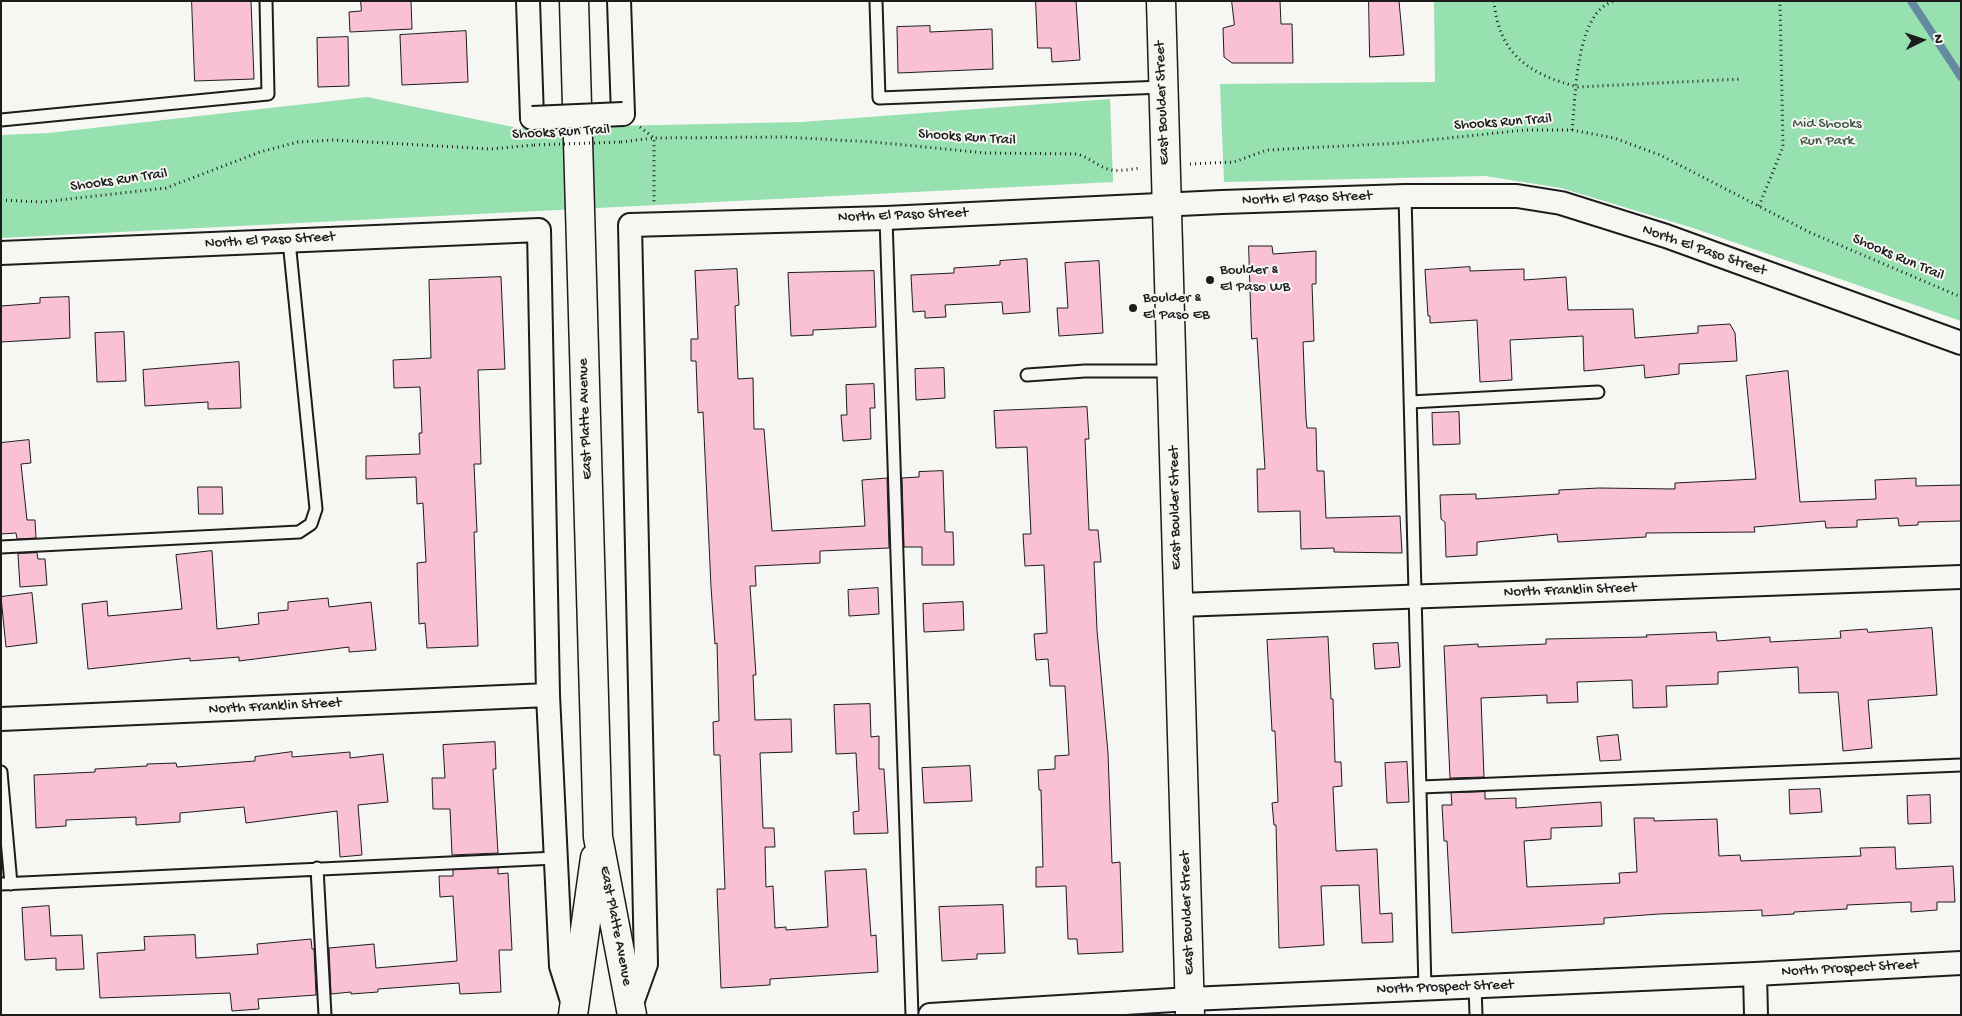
<!DOCTYPE html>
<html>
<head>
<meta charset="utf-8">
<style>
	body { margin:0 }
	#map { position:relative; width:1962px; height:1016px; overflow:hidden; background:#f6f6f2; font-family:"Gochi Hand",sans-serif }
	canvas { display:block }
	.frame { position:absolute; inset:0; border:2px solid #1c1c1c; pointer-events:none }
	.north { position:absolute; left:1897px; top:15px; width:50px; height:50px; -webkit-text-stroke:4px #f6f6f2; paint-order:stroke; rotate:86deg; font-size:14px; font-weight:700; line-height:20px; text-align:center; color:#1c1c1c }
	.north::after { content:''; display:block; margin:auto; width:18px; height:22px; background:#1c1c1c; clip-path:polygon(50% 0,100% 100%,50% 72%,0 100%) }
</style>
</head>
<body>
<div id="map">
<canvas width="1962" height="1016"></canvas>
<div class="frame"></div>
<div class="north">N</div>
</div>
<script>
const context = document.querySelector('canvas').getContext('2d');
context.lineJoin = 'round';
function fill(path, color) { context.fillStyle = color; context.fill(path, 'evenodd'); }
function strokePath(path, color, width, dash) { context.strokeStyle = color; context.lineWidth = width; context.lineCap = dash ? 'butt' : 'round'; context.setLineDash(dash || []); context.stroke(path); }
function drawText(font, color, halo, rows, align = 'center') {
  context.font = font + ' "Gochi Hand",sans-serif'; context.lineWidth = 4; context.setLineDash([]); context.textBaseline = 'middle'; context.strokeStyle = halo; context.fillStyle = color; for (const [text, x, y, turn = 0] of rows) {
    context.save(); context.translate(x, y); context.rotate((+turn || 0) * Math.PI / 180); context.textAlign = isNaN(turn) ? turn : align; if (halo) context.strokeText(text, 0, 0); context.fillText(text, 0, 0); context.restore();
  }
}
fill(new Path2D(`
	M1434,1h527v320l-268,-93 -132,-40 -76,-12 -261,6 -4,-98 215,-2z
	M367,97l151,31 284,-6 308,-23 3,83 -1112,56v-103l48,-2z`), '#97e0b0');
strokePath(new Path2D(`
	M1911,1l50,76`), '#658a9f', 8);
const building = new Path2D(`
	M192,1h59l3,78 -59,2z
	M361,1h50l1,28 -62,3 -1,-20 12,-1z
	M1036,1h40l4,59 -28,2 -1,-14h-13z
	M1232,1h48l1,23h11l1,39h-61l-8,-6 -1,-29 11,-3z
	M1369,1h30l5,54 -34,2z
	M930,26v6l62,-3 1,40 -95,4 -1,-46z
	M466,31l2,51 -66,3 -2,-50z
	M348,37l1,49 -31,1 -1,-49z
	M1249,246h23l1,8 43,-3v33h-4l2,57 -11,1 3,76 1,10h9l1,43h7l2,47 74,-2 2,37 -68,-1v-4l-33,1 -1,-38 -42,1 -1,-43h8l-8,-131 -5,1z
	M1027,259l3,53 -27,2 -1,-12 -57,3 1,12 -21,1v-7l-12,1 -2,-37 43,-2v-5l46,-3v-4z
	M1099,261l4,72 -44,3 -2,-28h11l-3,-45z
	M1470,267v4l54,-2v11l42,-3 2,33 65,-1 2,29 63,-5v-7l32,-2 5,9 2,28 -58,3v10l-34,4 -1,-13 -60,6 -1,-35 -73,4 2,40 -32,2 -3,-62 -47,3v-7h-2l-3,-46z
	M737,269l2,36 -4,1 3,73 15,-1 1,51h10l8,102 93,-5 -3,-46 25,-2 2,70 -69,3v12l-65,3 1,20h-6l6,89h-3l2,45 36,-1 1,33 -32,1 3,75h11l1,19h-10l1,40 7,-1 2,42 11,-1v3l42,-3 -3,-56 41,-2 5,67 5,-1 2,37 -108,7v6l-49,3 -4,-99h8l-5,-134h-6l-1,-33 6,-1 -2,-78 -2,1 -4,-57 -8,-175 -5,1 -2,-52h-5v-22h7l-3,-68z
	M874,271l2,56 -63,3v5l-22,1 -3,-63z
	M501,277l4,92 -27,1 3,94h-7l3,68h-3l4,114 -51,2 -2,-25 -6,1 -2,-61 9,-1 -1,-19 -2,-40 -6,1 -1,-27 -50,2v-23l54,-2 -1,-21h3l-2,-46 -26,1 -1,-28 38,-2 -2,-78z
	M69,297l1,41 -69,4v-36l39,-3v-5z
	M124,332l2,49 -29,1 -2,-49z
	M239,362l2,46 -33,1v-7l-63,4 -2,-36z
	M944,368l1,30 -29,2 -1,-31z
	M1788,371l12,131 76,-3 -1,-19 41,-2v8l45,-1v36l-43,1v3l-19,1 -1,-8 -41,2v7l-31,1 -1,-7 -71,6 1,5 -109,1v4l-88,5 -1,-8 -80,8v13l-31,2 -1,-35 -4,-3 -1,-24 36,-1v5l83,-5v-4l40,-2 76,1v-6l81,-4 -10,-103z
	M874,384l1,24h-5l1,31 -28,2 -2,-26h6l-1,-30z
	M1087,407l2,32h-4l4,91h9l3,32h-7l3,68 11,123 4,110 8,-1 3,90 -45,2 -1,-15h-9l-2,-53 -30,1v-20h7l-2,-77h-2l-1,-20 17,-1v-13l14,-1 -4,-69h-15l-2,-27 -12,1 -2,-26 13,-1 -3,-68 -19,1 -2,-32h8l-4,-87 -31,1 -2,-37z
	M1459,412l1,32 -27,1 -1,-32z
	M29,440l2,23 -10,1 6,56h8l1,18 -19,1 -1,-6 -15,1v-91z
	M943,471l2,61h8l1,33h-32v-18h-18l-2,-69 17,-1v-5z
	M198,487h24l1,27h-24z
	M212,551l5,78 42,-5 -1,-11 30,-3v-8l40,-4 1,9 42,-5 5,48 -27,2v-5l-110,14v-4l-49,4v-3l-102,11 -6,-65 25,-3 1,15 74,-7 -6,-54z
	M37,553l1,6h7l2,26 -27,2 -2,-33z
	M878,588l1,26 -30,2 -1,-26z
	M32,593l5,50 -31,4 -5,-50z
	M963,602l1,28 -40,2 -1,-28z
	M1932,628l5,67 -69,5 4,48 -29,3 -5,-59 -39,1 -1,-26 -80,5v12l-52,2 1,21 -34,1 -1,-28 -55,2 1,20 -31,1v-8l-66,3 3,79 -34,1 -6,-132 34,-2v3l68,-3v-5l101,-2 -1,-2 70,-3 1,9 53,-4v5l71,-4 -1,-7 27,-2 1,3z
	M1328,637l3,62h2l2,63h6l1,24 -9,1 3,64 41,-2 3,65 12,-1 1,29 -31,1 -3,-58 -38,1 3,59 -45,3 -3,-123h-2l-2,-22 6,-1 -3,-71h-3l-5,-91z
	M1398,643l2,24 -25,2 -2,-25z
	M870,704l1,33 8,-1v33h5l4,64 -34,1 -1,-22 6,-1 -3,-58 -20,1 -2,-49z
	M1618,735l3,25 -21,1 -3,-24z
	M495,742l1,27h-3l5,84 -46,2 -2,-46h-17l-1,-31h13l-2,-33z
	M292,752v5l58,-5v6l33,-4 5,48 -30,3 4,50 -22,2 -3,-46 -91,12 -2,-16 -64,6v9l-44,3v-8l-70,3v6l-30,2 -2,-53 61,-3v-3l52,-3v-2l29,-1 1,4 78,-6v-4z
	M1407,762l2,40 -22,1 -2,-40z
	M970,766l2,35 -48,2 -2,-35z
	M1820,789l2,23 -32,2 -1,-24z
	M1485,792v7l31,-1v10l85,-6 1,24 -51,2v11l-27,2 3,46 93,-4 -1,-10 18,-1 -3,-54h20v3l63,-2 2,37 21,-1 1,6 120,-5 -1,-8 35,-1 1,22 57,-3 2,36h-18v8l-26,2v-10l-64,3v4l-53,3v2l-32,2v-6l-103,4 -55,4v6l-152,9 -5,-92h-3l-2,-36h10l-1,-12z
	M1930,795l1,28 -23,1 -1,-28z
	M498,868v6l10,-1 4,77h-13l2,42 -41,2 -1,-11 -81,6v3l-27,2v-2l-20,2 -2,-46 45,-4 2,24 81,-7 -4,-65 -13,1 -1,-21h14v-6z
	M1003,905l2,48 -28,1v5l-35,2 -3,-54z
	M49,906l2,30 31,-1 2,34 -28,1v-12l-31,2 -3,-52z
	M195,935l1,23 62,-4 -1,-10 54,-5 1,10h2l2,46 -58,4 1,10 -27,2 -2,-18 -130,5 -3,-45 48,-3 -1,-13z`);
fill(building, '#fac1d6');
strokePath(building, '#1c1c1c', 1);
const service = new Path2D(`
	M876,1l3,97 284,-11
	M1,120l267,-26 -2,-93
	M1405,196l20,793
	M886,218l26,797
	M1027,375l58,-4h86
	M1410,402l188,-10
	M1,547l298,-15 12,-8 5,-15 -27,-268
	M1,772l10,112
	M1421,787l540,-22
	M317,868l8,147
	M1,884l555,-26
	M1475,986l1,29`);
const minor = new Path2D(`
	M528,1l4,117
	M619,1l4,113
	M1,253l538,-23 9,465 13,271 12,38
	M1179,605l782,-28
	M1,719l547,-24
	M1755,974l1,41
	M631,1006l15,-42 -16,-739 256,-7 336,-16 183,-6h112l44,7 105,33 295,107
	M930,1015l260,-16 565,-25 206,-11`);
const tertiary = new Path2D(`
	M1161,1l29,1014`);
const primary = new Path2D(`
	M574,1l24,836 34,178
	M573,1015l22,-157`);
strokePath(service, '#1c1c1c', 15);
strokePath(minor, '#1c1c1c', 26);
strokePath(tertiary, '#1c1c1c', 31);
strokePath(primary, '#1c1c1c', 31);
strokePath(new Path2D(`
	M1494,1c5,54 35,73 84,86l163,-8
	M640,127l14,11v64
	M1572,130c4,-33 3,-120 43,-129
	M621,142l33,-4 130,-1 90,5 112,11 91,1c11,3 18,10 28,14 11,5 25,1 36,0
	M1190,164l44,-2 33,-12 134,-7 124,-13h47l42,8 46,17 149,77 152,65
	M1,200l41,2 124,-14 94,-36 38,-10 36,-2 157,9 43,-4
	M1759,206l24,-59 -3,-146`), '#1c1c1c', 3, [1, 4]);
strokePath(service, '#f6f6f2', 11);
strokePath(minor, '#f6f6f2', 22);
strokePath(tertiary, '#f6f6f2', 28);
strokePath(primary, '#f6f6f2', 28);
const minorBridge = new Path2D(`
	M532,118l91,-4`);
strokePath(minorBridge, '#1c1c1c', 26, []);
strokePath(new Path2D(`
	M534,145l87,-3`), '#1c1c1c', 3, [1, 4]);
strokePath(minorBridge, '#f6f6f2', 22);
for (const [x, y, r, color] of [
	[1210,280,5,"#1c1c1c"],
	[1133,308,5,"#1c1c1c"]
]) { const dot = new Path2D(); dot.arc(x, y, r, 0, 2 * Math.PI); context.fillStyle = color; context.fill(dot); strokePath(dot, '#f6f6f2', 2); }
drawText('15px', '#1c1c1c', '#f6f6f2', [
	["East Boulder Street",1163,103,-92],
	["Shooks Run Trail",1503,123,-4],
	["Shooks Run Trail",561,133,-3],
	["Shooks Run Trail",967,138,4],
	["Shooks Run Trail",119,181,-8],
	["North El Paso Street",1307,199,-2],
	["North El Paso Street",903,216,-2],
	["North El Paso Street",270,241,-3],
	["North El Paso Street",1704,251,19],
	["Shooks Run Trail",1898,258,23],
	["East Platte Avenue",586,419,-92],
	["East Boulder Street",1176,508,-91],
	["North Franklin Street",1570,591,-2],
	["North Franklin Street",275,707,-3],
	["East Boulder Street",1188,913,-92],
	["East Platte Avenue",615,926,79],
	["North Prospect Street",1850,969,-3],
	["North Prospect Street",1445,988,-2]
]);
drawText('15px', '#415748', '#f6f6f2', [
	["Mid Shooks",1827,125],
	["Run Park",1827,142]
]);
drawText('15px', '#1c1c1c', '#f6f6f2', [
	["Boulder &",1220,271],
	["El Paso WB",1220,288],
	["Boulder &",1143,299],
	["El Paso EB",1143,316]
], 'left');
</script>
</body>
</html>
